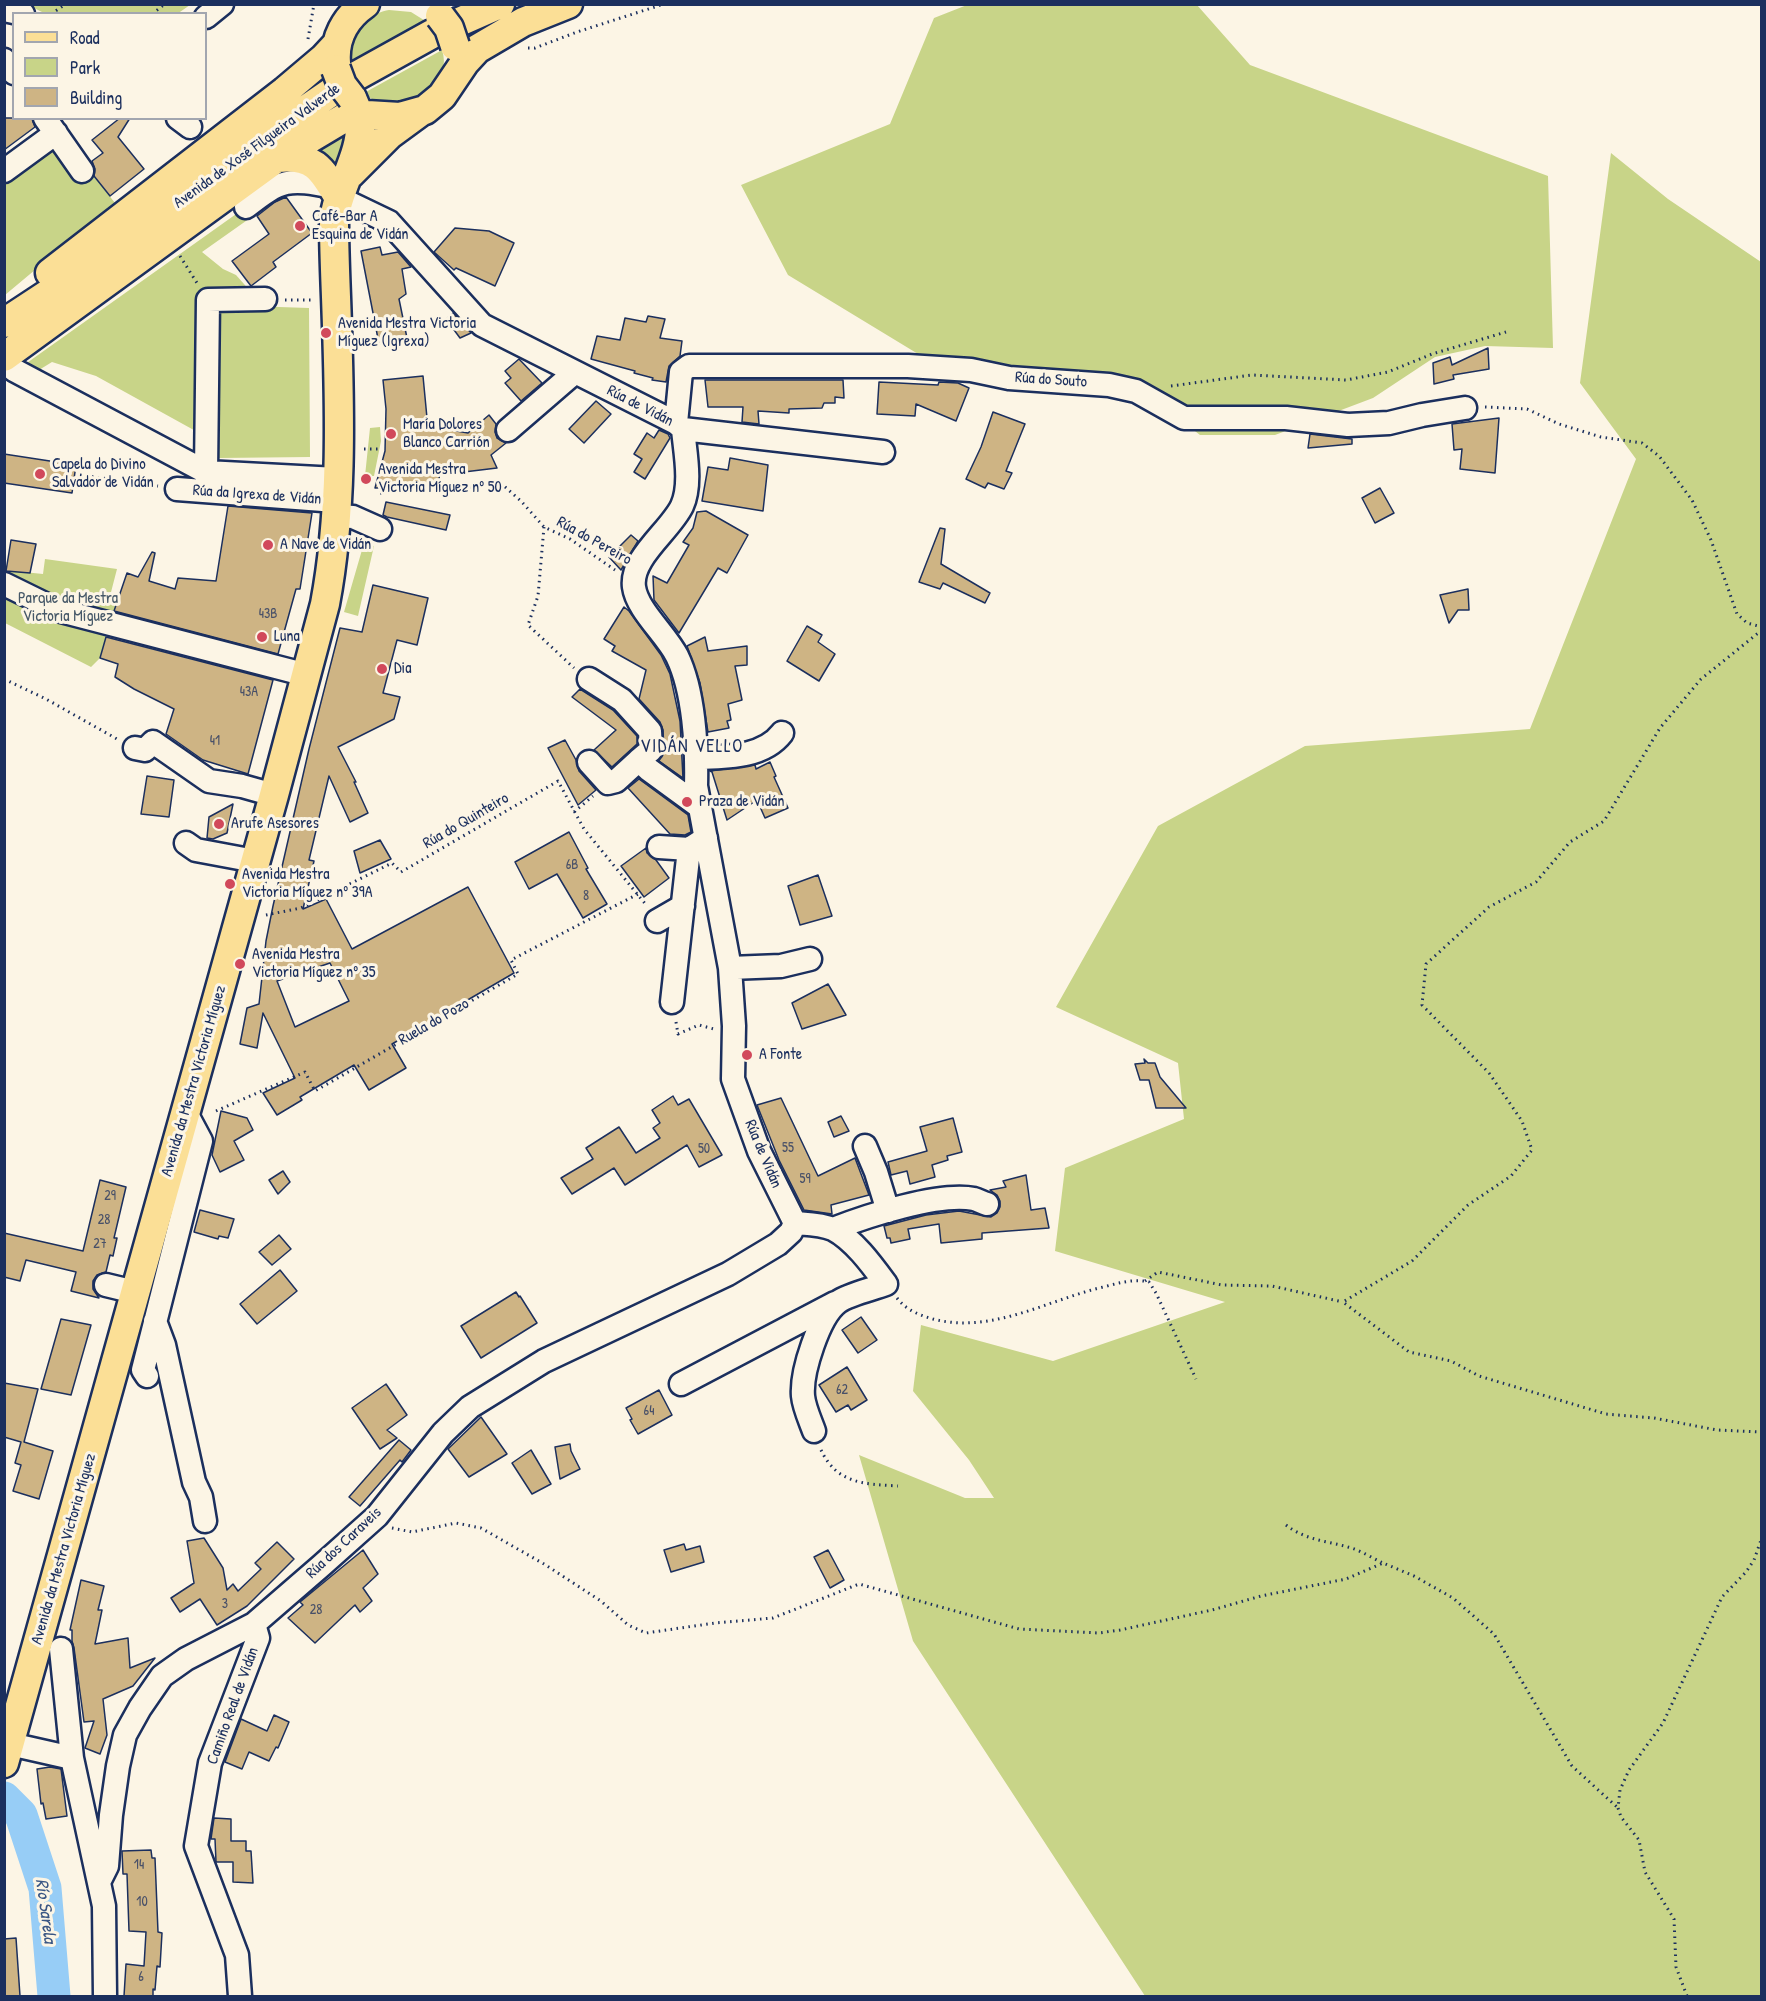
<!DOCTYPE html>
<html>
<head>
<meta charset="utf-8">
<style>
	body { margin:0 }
	#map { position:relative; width:1766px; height:2001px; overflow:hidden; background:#fcf5e5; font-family:"Patrick Hand",sans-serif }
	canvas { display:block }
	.frame { position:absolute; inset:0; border:6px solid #1b2f5e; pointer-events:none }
	.legend { position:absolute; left:12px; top:12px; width:195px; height:108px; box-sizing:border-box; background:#fcf5e5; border:2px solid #a2a6af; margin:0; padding:8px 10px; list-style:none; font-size:18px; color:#1b2f5e }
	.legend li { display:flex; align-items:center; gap:12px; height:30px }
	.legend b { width:30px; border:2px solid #a2a6af }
</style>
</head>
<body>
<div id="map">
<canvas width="1766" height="2001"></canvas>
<div class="frame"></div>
<ul class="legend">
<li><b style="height:8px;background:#fbdf96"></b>Road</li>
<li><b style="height:16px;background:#c8d488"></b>Park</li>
<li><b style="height:16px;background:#ceb484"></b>Building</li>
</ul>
</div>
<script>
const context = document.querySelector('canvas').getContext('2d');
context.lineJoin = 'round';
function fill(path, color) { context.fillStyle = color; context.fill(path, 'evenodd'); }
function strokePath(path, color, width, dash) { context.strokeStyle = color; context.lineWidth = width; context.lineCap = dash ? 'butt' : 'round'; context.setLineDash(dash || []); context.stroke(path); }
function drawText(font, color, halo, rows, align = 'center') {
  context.font = font + ' "Patrick Hand",sans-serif'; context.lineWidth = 6; context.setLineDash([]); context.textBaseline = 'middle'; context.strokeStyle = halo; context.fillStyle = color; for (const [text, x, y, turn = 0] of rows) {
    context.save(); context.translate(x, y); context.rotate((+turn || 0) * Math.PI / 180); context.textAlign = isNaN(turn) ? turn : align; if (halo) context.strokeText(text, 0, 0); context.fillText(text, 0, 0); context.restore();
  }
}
fill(new Path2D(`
	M28,5h162l-13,9 -133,-1z
	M967,5h230l53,60 298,111 5,172 -68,-2 -50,11 -62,41 -98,37h-75l-71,-55 -201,-20 -140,-85 -47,-90 149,-61 44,-106z
	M389,10l22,2 16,10 -78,43c1,-8 0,-20 3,-28 6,-16 22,-24 37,-27z
	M442,50c11,33 -27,59 -57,54 -8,-1 -15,-6 -21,-11z
	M350,133l-15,39 -23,-21z
	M57,142l29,24 29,37 -110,92v-114z
	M1611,153l57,46 93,63v1734h-616l-232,-355 -54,-186 106,43h29l-25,-38 -56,-69 8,-66 132,36 172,-59 -170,-51 10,-83 119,-49 -6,-56 -122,-56 102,-181 147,-80 225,-17 106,-270 -56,-76z
	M246,207l7,9 -51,36 21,17 13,6 16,18 -49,-2 -2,143 -105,-58 -44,-14 -13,8 -15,-5z
	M219,305l90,3 1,149 -92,1z
	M380,427l1,14 -7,35h-9l5,-48z
	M364,543l10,3 -16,70 -14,-4z
	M45,559l72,10 -7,27 8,2 -2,6 115,35h10l38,11 -5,26 -166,-46 -8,28 -9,9 -86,-44 -1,-53 39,4z`), '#c8d488');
strokePath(new Path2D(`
	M4,1798l17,17 24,73 9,108`), '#97cdf6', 33);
const building = new Path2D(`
	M4,118h28l3,9 -31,23z
	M120,118h10l-12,19 26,32 -34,27 -16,-20 1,-7 -3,-8 11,-8 -11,-13z
	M286,197l26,36 -39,29 3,5 -25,19 -19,-25 37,-27 -12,-18 18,-14z
	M455,228l34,3 25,12 -19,43 -39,-18 -2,2 -20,-18z
	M380,247l2,8 16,-3 13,15 -9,2 4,25 -7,5 8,39 -28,6 -18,-93z
	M453,313l18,20 -11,5 -14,-19z
	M648,316l17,3 -5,19 22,3 -2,15 -11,10 -3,16 -14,-2 1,-2 -19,-5 1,-2 -44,-12 6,-23 23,4 5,-22 21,4z
	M1488,348l1,21 -36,6 1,4 -20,5 -1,-21 17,-6 2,8z
	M519,359l23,24 -21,18 -16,-18 6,-5 -6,-7z
	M423,376l4,42 7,5v4l34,6 21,-18 7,9 -1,8 2,6 9,5 -15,12 6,13 -58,7 1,11 -65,2 10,-37 1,-42 -3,-29z
	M705,380h138l1,18 -9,-1v6h-11l-2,5 -33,1v4l-31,-2 1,13 -17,-2 1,-15h-35z
	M879,382l59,3 1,-3 19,1 11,5 -13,33 -40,-17 -1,12 -38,-2z
	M596,401l15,13 -27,29 -15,-14z
	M993,412l32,12 -19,47 6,2 -8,16 -16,-6 -3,5 -19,-9 15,-32z
	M1499,418l-4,55 -35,-4 2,-20 -8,1 -2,-26z
	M659,430l9,4 2,4 -25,41 -11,-7 8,-13 -8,-5 13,-21 7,5z
	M1310,434l42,5v5l-44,4z
	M4,454l72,11 -4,28 -68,-10z
	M730,458l38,7 -5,46 -61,-10 6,-34 20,3z
	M1380,488l14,25 -19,10 -13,-25z
	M386,502l64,13 -4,15 -59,-13 -4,-2z
	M228,506l84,7 -12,76h-4l-18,65 -164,-43 13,-38 11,4 14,-25 3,1 -6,28 26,8 3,-11 38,3z
	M706,511l42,24 -21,38 -9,-5 -39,65 -25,-33 -1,-24 14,7 22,-38 -6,-3 10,-14 4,-16z
	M940,528l5,1 -4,35 49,29 -5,10 -42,-20 -3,6 -21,-7z
	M631,535l7,6 -17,29 -12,-13z
	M11,540l25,4 -6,29 -24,-2z
	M373,585l55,13 -11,47 -20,-5 -14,53 17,4 -6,22 -56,28 18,35h-2l14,31 -18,9 -21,-46 -20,84 5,1 -11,48 23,-10 26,50 116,-62 46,86 -122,71 14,24 -37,22 -15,-25 -54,32 2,3 -25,15 -14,-22 32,-15 -32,-65 -6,35 -17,-4 7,-36 12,-4 7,-63 7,-35 36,-157 31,-121 22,4zM330,963l19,38 -54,26 -18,-46z
	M1468,589l1,21h-11l-9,13 -9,-28z
	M624,607l5,4 32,44 9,19 10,47 3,57 -24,-17 5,-11 -1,-20 -3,-8 -21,-23 7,-29 -34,-19 3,-5 -11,-7z
	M807,626l15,9 -4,7 17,12 -16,27 -32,-20z
	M106,637l167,43 -25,94 -45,-14 -37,-26 8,-25 -40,-20 -19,-12 3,-13 -18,-6z
	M705,637l3,14 39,-5v19l-12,1 7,34 -14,4 3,16 -4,1 2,7 -21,4 -8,-49 -13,-37z
	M580,689l33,21 24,26v8l-25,23 -18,-17 22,-20 -44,-33z
	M565,740l11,20 3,11 17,19 -18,15 -30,-57z
	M770,762l6,14 -2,1 14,31 -23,10 -8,-18 -30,20 -15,-48 -2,-1 45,-6 1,4z
	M147,776l27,4 -5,37 -28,-3z
	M639,779l49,36 3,17 -6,3 -15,-1 -42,-46z
	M233,804l-6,29 -14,6 -6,-1 2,-21z
	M569,832l19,36 -2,1 21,35 -24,14 -26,-44 -28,15 -14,-27z
	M380,840l11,19 -31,14 -6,-22z
	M646,848l1,5 9,7 13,18 -25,19 -23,-31z
	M818,875l14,41 -32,9 -12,-39z
	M828,984l18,31 -44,14 -10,-26z
	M1144,1059l4,4h7l5,14 26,31h-30l-7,-28h-9l-5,-16 10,-1z
	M673,1096l5,9 11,-6 33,56 -23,12 -12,-22 -62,40 -11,-17 -42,26 -11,-16 32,-19 -7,-11 33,-21 17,26 24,-15 -7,-10 7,-5 -8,-13z
	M781,1098l37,78 37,-18 14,37 -38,10 1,9 -28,-4 -25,-50 -22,-55z
	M221,1111l26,7 6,12 -19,11 10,19 -24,12 -8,-17z
	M841,1116l8,15 -15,6 -6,-15z
	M953,1118l9,34 -15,4 1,4 -16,5 3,12 -25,7 -3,-13 -16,4 -3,-13 39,-11 -7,-24z
	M283,1171l7,11 -12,12 -9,-14z
	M1026,1175l5,35 14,-2 4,20 -67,5v6l-41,4 -2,-19 -31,5 2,10 -19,4 -1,-5h-3l-3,-12 42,-11 33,-4 32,6 6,-4 3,-6v-6l-3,-6 -7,-5 16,-3 -3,-6z
	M100,1180l26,7 -12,51h3l-4,18 -3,-1 -4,17 -9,3 -4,6v8l6,9 -28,-7 5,-19 -50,-12 -6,21 -16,-4v-44l79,18z
	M200,1210l34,9 -6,19 -9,-2 -1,3 -24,-7z
	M279,1235l12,14 -19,16 -13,-13z
	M280,1270l17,21 -40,33 -17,-20z
	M516,1292l3,5 1,-1 17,27 -56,35 -20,-32z
	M861,1317l16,23 -19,13 -16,-23z
	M61,1319l30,6 -20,70 -30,-6z
	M847,1367l20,33 -16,10 -3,-5 -12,7 -17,-27z
	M4,1383l34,6 -14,53 29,9 -14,48 -26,-8 8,-26 -6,-2 6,-21 -17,-5z
	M386,1384l21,31 -20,15 10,8 -17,11 -28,-41z
	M659,1390l13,25 -34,19 -8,-14 2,-1 -6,-11z
	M481,1417l26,37 -38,23 -21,-28z
	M399,1440l12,10 -9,12 -2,-2 -40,46 -11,-9z
	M570,1444l1,7 9,18 -20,10 -5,-32z
	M531,1450l20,34 -19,10 -20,-31z
	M204,1538l19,30 4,22 6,-6 5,7 23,-22 -6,-6 22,-21 17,17 -47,47 -30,19 -17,-26 -20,13 -9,-14 23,-15 -7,-42z
	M684,1544l2,6 14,-4 4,16 -33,10 -7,-22z
	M363,1550l15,24 -15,14 9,13 -12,11 -5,-7 -40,38 -27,-25 15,-13 -3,-3z
	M828,1550l16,30 -14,8 -16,-31z
	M81,1580l23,6 -6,24h4l-7,34 33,-6 2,30 25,-10 -22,28 -30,13 4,36 -7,19 -15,-6 9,-27 -10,1 -10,-74 -2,-7v-11h-2z
	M274,1715l15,7 -11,26 -2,-1 -7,14 -20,-9 -7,17 -17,-7 16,-43 26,12z
	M50,1767l11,2 6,47 -21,3 -3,-16 -2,1 -4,-35z
	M214,1818l17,1v22h15v10h5l2,32 -20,-1v-20h-17l-1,-23h-4z
	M151,1850l1,8h3l3,74 4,1 -2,34 -3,-1 -2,24 -2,-1v7h-29l2,-32 18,2 2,-34 -17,-1 -2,-57h-4l-1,-23z
	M16,1938l4,58h-16v-57z`);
fill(building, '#ceb484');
strokePath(building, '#1b2f5e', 1.5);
const minor = new Path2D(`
	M4,10l19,4
	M206,17l16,-13
	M4,60l10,13
	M45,118l37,53
	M178,118l12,9
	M4,171l52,-38
	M339,198l50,24 93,103 194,98 7,6c2,23 9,55 -1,77 -12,25 -52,52 -48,81 3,23 32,47 43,69 17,35 20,91 19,130l34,182 4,58 -1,53 26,72 36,72
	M246,207c35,-28 43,-29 86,-20
	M4,360l10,10 192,102 131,7
	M676,423l5,-51 8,-6h219l63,4 38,8 100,7 27,6 48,27h102l62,7 41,-2 33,-8 43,-7
	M683,429l200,23
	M508,430l66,-57
	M206,472l2,-172 57,-1
	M177,489l159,12
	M336,516l17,1 27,12
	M4,584l53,26 250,65
	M589,679l33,21 28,31 1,19 -12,10 9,9 52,38
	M135,748l10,2 8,-8 56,39 33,5 32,9
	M697,758c28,-1 66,0 85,-25
	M589,762l19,21 8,-2 23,-21
	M186,843l10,7 59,11
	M659,847l30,2
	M657,921l26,-15
	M730,968l51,-2 29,-7
	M672,1002l17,-153 17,-11
	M865,1146l11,26 12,39
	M795,1223c12,1 26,1 38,6 21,11 39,36 53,55 -13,5 -37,10 -48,18 -19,14 -37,70 -35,94 1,11 7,24 11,35
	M833,1229c34,-13 106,-37 141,-30 4,1 9,4 13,5
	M106,1285l29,7
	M155,1321l9,24 30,137 7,15 4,24
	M147,1376l-4,-6 58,-229 -16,-30
	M681,1384l154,-81
	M61,1649l11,109 32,148 1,90
	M10,1744l62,14
	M99,1882l8,-16 4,-51 7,-49 7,-31 15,-27 22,-32 24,-17 68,-35 67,-58 56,-50 66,-83 27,-26 74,-46 184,-87 50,-30 13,-12 4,-9
	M240,1996l-3,-41 -41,-109 14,-83 48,-125 -4,-14`);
const major = new Path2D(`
	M336,63c-2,-24 9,-45 29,-59
	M277,158c37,-4 45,11 62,40
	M350,174l39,-39 30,-22
	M50,273l235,-182 39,-33 13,-14
	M4,323l114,-75 126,-96 105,-72 83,-46 68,-30
	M4,357l273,-199 67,-40 23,-3 33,2 25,-7 17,-14 23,-34 12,-13 46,-27 45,-18
	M4,1763l270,-968 51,-191c17,-90 15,-186 12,-278 -1,-35 -3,-70 -3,-105 3,-33 29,-67 26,-101 -1,-7 -5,-15 -8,-22`);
strokePath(minor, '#1b2f5e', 27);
strokePath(major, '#1b2f5e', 33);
strokePath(new Path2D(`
	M51,14l15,-10
	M152,14l13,-10
	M308,39l6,-35
	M528,48h7l42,-16 87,-28
	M180,256l17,27
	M285,300h29
	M1171,386l81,-11 94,5 42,-8 44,-18 74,-22
	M1485,407l42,2 32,15 42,13 41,6 17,13 33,44 19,40 26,74 10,9 15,4
	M364,449h17
	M80,475l78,11
	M380,493l123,-8 18,16 23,26 26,12 45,31
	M544,527l-6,69 -10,29 46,43
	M1762,630l-61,49 -41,49 -56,93 -34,21 -34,40 -47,25 -63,57 -4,41 67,68 33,48 10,29 -21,26 -43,29 -56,56 -69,41 66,50 42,9 28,15 127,38 48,4 63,12 45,2
	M4,679l42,20 71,40
	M574,812l19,-16
	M266,915l35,-7 91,-45 9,9 157,-91 26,48 63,77
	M676,1022l2,12 21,-9 15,4
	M216,1111l89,-39 10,19 203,-117 -7,-14 127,-66
	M1145,1281l13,-9 64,13 50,1 71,16
	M897,1298c9,12 22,17 36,21 57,15 111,-17 166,-31 17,-4 33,-10 50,-6l7,11 40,86
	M821,1450c16,34 43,34 77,36
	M1286,1525c19,15 41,16 62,22 12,3 24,11 35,16
	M392,1528l20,4 44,-9 25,5 63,36 57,37 27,24 18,8 69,-10 58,-5 86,-34 160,45 80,4 21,-3 92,-20 49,-14 85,-17 37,-16 31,13 39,22 41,36 78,132 46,42
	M1687,1996l-11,-29 -2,-48 -29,-47 -6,-32 -18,-23 -3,-9 2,-18 9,-20 34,-47 59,-126 24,-25 8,-12 8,-23`), '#1b2f5e', 3, [1.5, 4.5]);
strokePath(minor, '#fcf5e5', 22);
strokePath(major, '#fbdf96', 28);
const majorBridge = new Path2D(`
	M440,16l9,12 6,18
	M336,69l6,16 10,13`);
strokePath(majorBridge, '#1b2f5e', 33, []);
strokePath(majorBridge, '#fbdf96', 28);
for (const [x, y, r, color] of [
	[300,226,6,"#d1495b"],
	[326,333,6,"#d1495b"],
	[391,434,6,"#d1495b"],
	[40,474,6,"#d1495b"],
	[366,479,6,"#d1495b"],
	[268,545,6,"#d1495b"],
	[262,637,6,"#d1495b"],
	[382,669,6,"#d1495b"],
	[687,802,6,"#d1495b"],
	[219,824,6,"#d1495b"],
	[230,884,6,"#d1495b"],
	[240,964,6,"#d1495b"],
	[747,1055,6,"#d1495b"]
]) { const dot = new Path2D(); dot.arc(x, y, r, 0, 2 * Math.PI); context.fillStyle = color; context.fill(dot); strokePath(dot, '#fcf5e5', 2); }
drawText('14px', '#485068', null, [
	["43B",268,614],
	["43A",249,692],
	["41",215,741],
	["6B",572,865],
	["8",586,896],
	["55",788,1148],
	["50",704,1149],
	["59",805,1179],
	["29",110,1196],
	["28",104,1220],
	["27",100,1244],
	["62",842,1390],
	["64",649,1411],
	["3",225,1604],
	["28",316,1610],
	["14",139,1865],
	["10",142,1902],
	["6",141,1977]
]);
drawText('16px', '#1b2f5e', '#fcf5e5', [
	["Avenida de Xosé Filgueira Valverde",257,146,-36],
	["Rúa do Souto",1051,380,4],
	["Rúa de Vidán",640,406,27],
	["Rúa da Igrexa de Vidán",257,495,4],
	["Rúa do Pereiro",594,541,29],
	["Rúa do Quinteiro",466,821,-30],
	["Ruela do Pozo",434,1022,-30],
	["Avenida da Mestra Victoria Míguez",194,1081,-74],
	["Rúa de Vidán",763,1154,67],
	["Rúa dos Caraveis",344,1543,-43],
	["Avenida da Mestra Victoria Míguez",64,1549,-74],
	["Camiño Real de Vidán",233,1706,-70]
]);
drawText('16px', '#1b2f5e', '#fcf5e5', [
	["Café-Bar A",312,217],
	["Esquina de Vidán",312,235],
	["Avenida Mestra Victoria",338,324],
	["Míguez (Igrexa)",338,342],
	["María Dolores",403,425],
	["Blanco Carrión",403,443],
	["Capela do Divino",52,465],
	["Salvador de Vidán",52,483],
	["Avenida Mestra",378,470],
	["Victoria Míguez nº 50",378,488],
	["A Nave de Vidán",280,545],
	["Luna",274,637],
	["Dia",394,669],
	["Praza de Vidán",699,802],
	["Arufe Asesores",231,824],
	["Avenida Mestra",242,875],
	["Victoria Míguez nº 39A",242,893],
	["Avenida Mestra",252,955],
	["Victoria Míguez nº 35",252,973],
	["A Fonte",759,1055]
], 'left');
drawText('16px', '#465868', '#fcf5e5', [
	["Parque da Mestra",68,599],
	["Victoria Míguez",68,617]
]);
context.letterSpacing = '1.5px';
drawText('18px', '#1b2f5e', '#fcf5e5', [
	["VIDÁN VELLO",692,747]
]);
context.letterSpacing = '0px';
drawText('italic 18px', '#3a5684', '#fcf5e5', [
	["Río Sarela",45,1911,82]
]);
</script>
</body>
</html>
